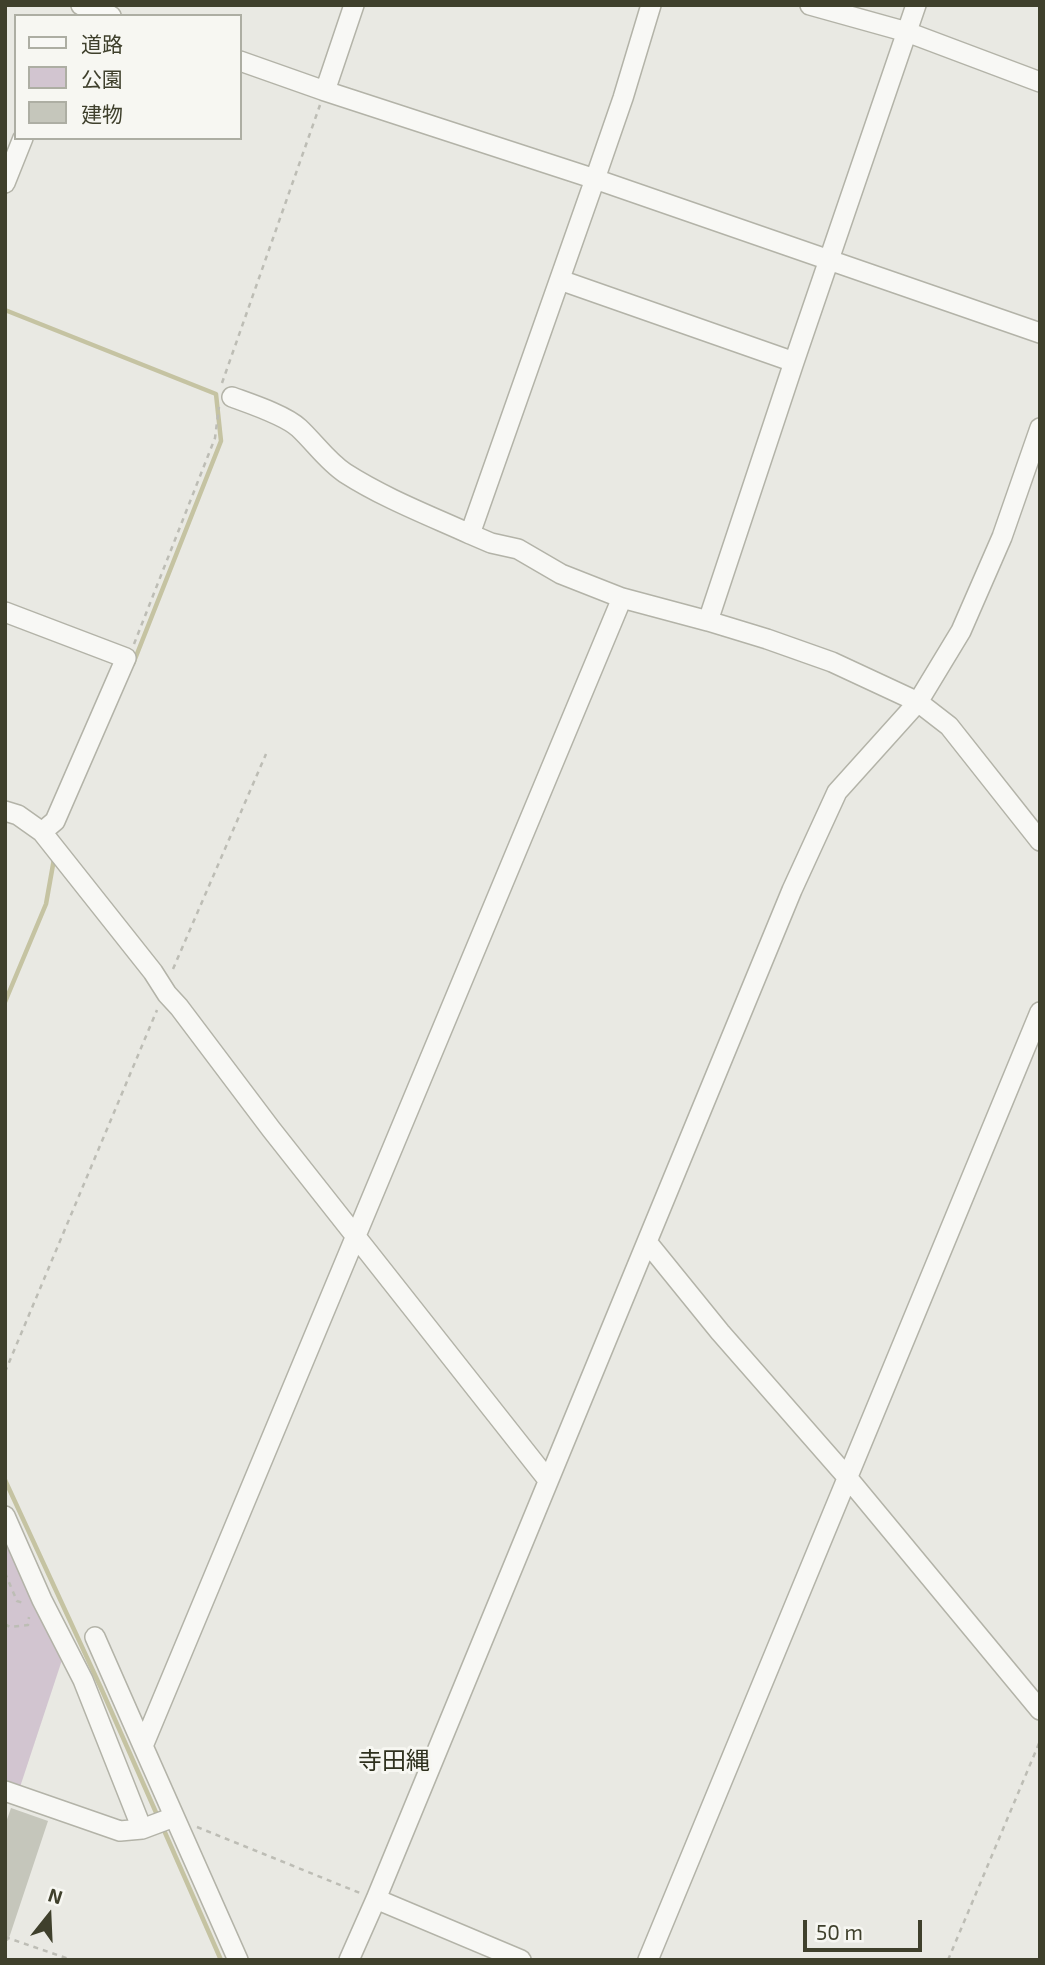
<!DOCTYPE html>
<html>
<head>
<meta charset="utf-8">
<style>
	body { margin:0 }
	#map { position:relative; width:1045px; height:1965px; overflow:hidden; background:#e9e9e3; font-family:"Exo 2","Noto Sans JP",sans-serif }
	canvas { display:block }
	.frame { position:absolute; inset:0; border:7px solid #3f402c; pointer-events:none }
	.legend { position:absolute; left:14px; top:14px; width:228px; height:126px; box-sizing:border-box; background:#f7f7f2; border:2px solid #adaea3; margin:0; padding:9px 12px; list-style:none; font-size:21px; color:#3f402c }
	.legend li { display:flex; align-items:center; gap:14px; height:35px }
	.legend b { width:35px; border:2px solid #adaea3 }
	.north { position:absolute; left:14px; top:1881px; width:70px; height:70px; -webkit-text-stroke:5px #f7f7f2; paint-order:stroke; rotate:18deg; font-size:19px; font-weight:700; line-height:28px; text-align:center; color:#3f402c }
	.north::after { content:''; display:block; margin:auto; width:24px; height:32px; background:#3f402c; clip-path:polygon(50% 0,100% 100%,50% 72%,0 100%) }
	.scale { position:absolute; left:803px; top:1920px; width:119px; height:32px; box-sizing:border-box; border:4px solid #3f402c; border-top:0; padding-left:9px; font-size:21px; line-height:24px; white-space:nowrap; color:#3f402c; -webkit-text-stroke:5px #f7f7f2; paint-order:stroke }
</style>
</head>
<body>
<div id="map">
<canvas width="1045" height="1965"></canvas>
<div class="frame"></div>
<ul class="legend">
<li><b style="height:9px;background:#f8f8f5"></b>道路</li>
<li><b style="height:19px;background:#d2c5d0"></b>公園</li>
<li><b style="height:19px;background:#c5c6bb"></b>建物</li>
</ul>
<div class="north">N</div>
<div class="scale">50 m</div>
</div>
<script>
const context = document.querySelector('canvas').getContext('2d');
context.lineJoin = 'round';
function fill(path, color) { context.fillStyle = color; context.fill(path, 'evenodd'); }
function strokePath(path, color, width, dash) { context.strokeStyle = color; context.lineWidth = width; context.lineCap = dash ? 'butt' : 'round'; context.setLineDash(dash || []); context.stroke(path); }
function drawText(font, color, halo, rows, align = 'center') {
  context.font = font + ' "Exo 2","Noto Sans JP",sans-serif'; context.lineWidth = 6; context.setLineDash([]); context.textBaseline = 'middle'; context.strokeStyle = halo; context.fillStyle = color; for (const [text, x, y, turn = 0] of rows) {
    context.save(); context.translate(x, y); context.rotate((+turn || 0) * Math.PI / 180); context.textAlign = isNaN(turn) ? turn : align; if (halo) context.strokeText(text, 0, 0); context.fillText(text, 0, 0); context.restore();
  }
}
fill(new Path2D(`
	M5,1542l57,118 -42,127 -15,-6z`), '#d2c5d0');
strokePath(new Path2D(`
	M5,310l211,84 5,47 -88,223
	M5,1002l41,-98 8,-45
	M5,1480l96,208 57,129
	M163,1828l58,132`), '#c5c3a2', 4.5);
fill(new Path2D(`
	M11,1808l37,13 -40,120 -3,-1v-115z`), '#c5c6bb');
const minor = new Path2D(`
	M81,5l30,11
	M651,5l-28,93 -28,81 -125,355 21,9 27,6 43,25 61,24 86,23
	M810,5l97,27 133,50
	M916,5l-122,357 -86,259 59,18 65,23 86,40 31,24 91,115
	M240,61l85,30 270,88 445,154
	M325,91l29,-86
	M5,183l18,-45
	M560,280l234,82
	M232,397c19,7 53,18 67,31 16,15 28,33 46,45 39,25 83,42 125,61
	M5,612l121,46 -71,163 -13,11
	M5,811l13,4 24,17 111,140 14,22 12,13 92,122 277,351
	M647,1242l73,90 127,145 193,233
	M5,1516l37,84 41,80 59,149 32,-12
	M95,1637l48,109
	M5,1791l115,40 22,-2
	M376,1899l145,61
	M238,1960l-95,-214 479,-1148
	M349,1960l27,-61 416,-1009 45,-98 81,-90 43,-71 41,-94 38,-109
	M648,1960l392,-948`);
strokePath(minor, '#b3b3a8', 22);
strokePath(new Path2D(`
	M222,383l98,-278
	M134,644l81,-206 4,-31
	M173,969l93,-215
	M5,1372l152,-362
	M5,1573l12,28 6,2
	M5,1624l5,3 18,-2 1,-8
	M197,1827l163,66
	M5,1937l67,23
	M948,1960l92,-219`), '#bdbdb5', 2.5, [5, 5]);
strokePath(minor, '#f8f8f5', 19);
drawText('24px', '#2f311e', '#f7f7f2', [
	["寺田縄",394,1761]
]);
</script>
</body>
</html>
